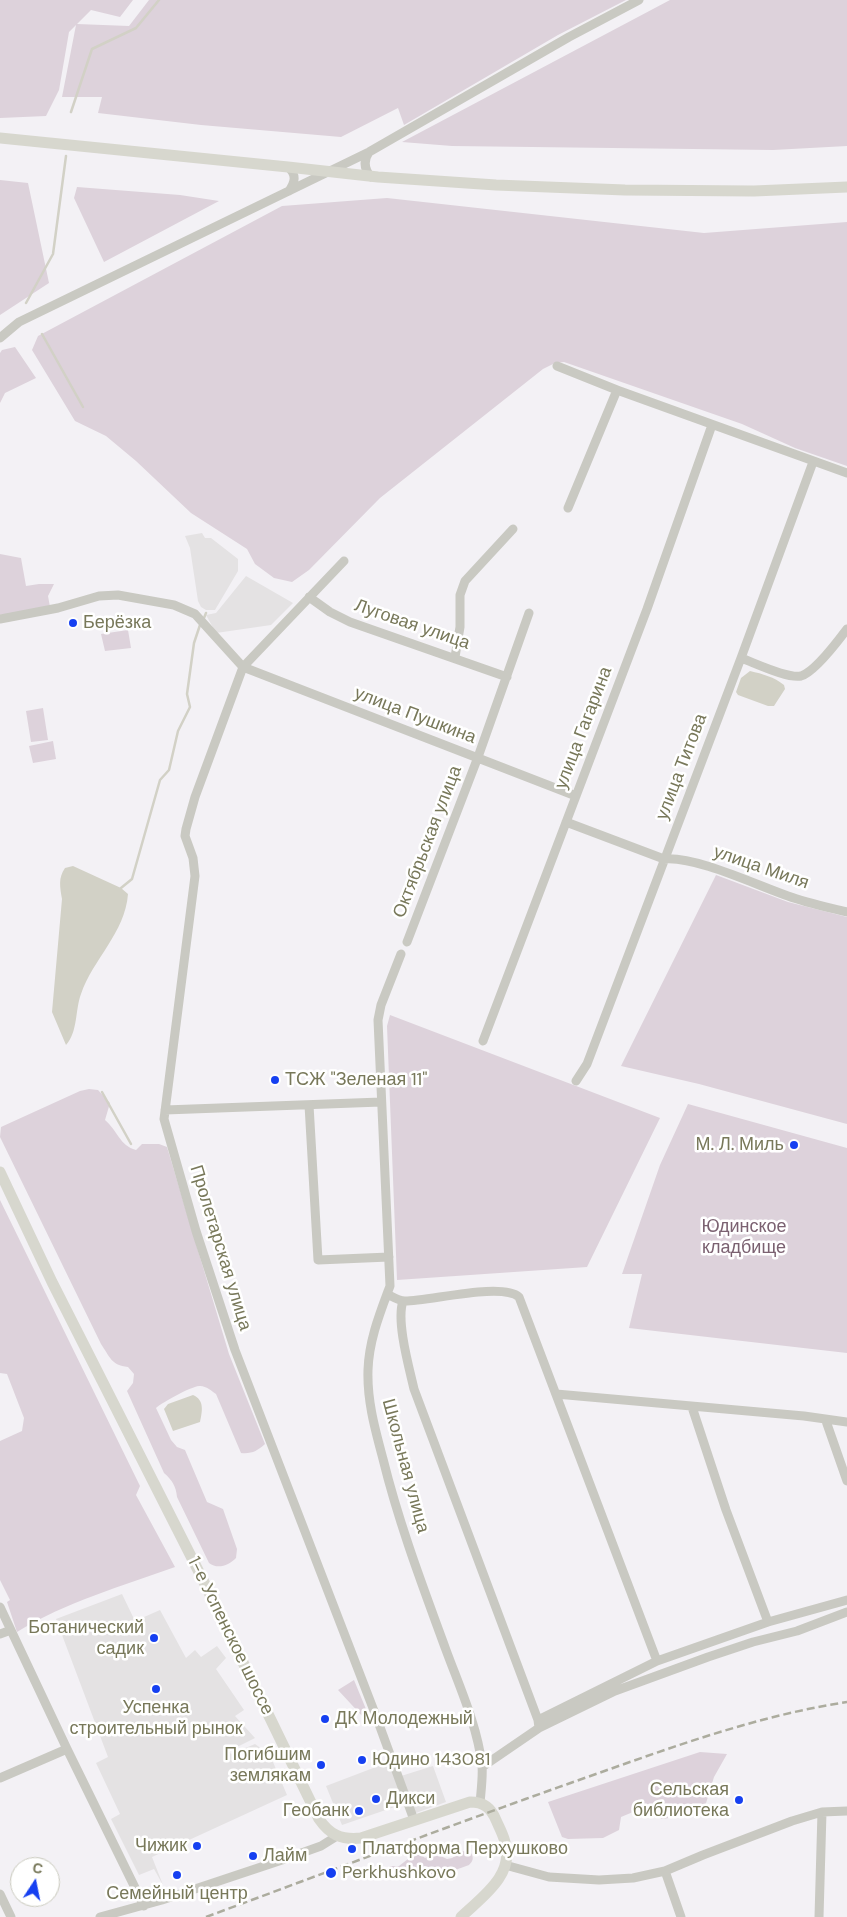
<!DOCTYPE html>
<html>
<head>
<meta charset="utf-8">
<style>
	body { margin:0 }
	#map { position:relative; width:847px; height:1917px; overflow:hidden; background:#f3f1f5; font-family:"DM Sans",sans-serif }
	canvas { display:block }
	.north { position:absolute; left:10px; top:1857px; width:50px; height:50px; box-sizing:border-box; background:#fff; border:1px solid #c9c9bd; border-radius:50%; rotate:11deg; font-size:14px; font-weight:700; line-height:20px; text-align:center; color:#78785a }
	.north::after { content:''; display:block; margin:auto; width:18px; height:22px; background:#1640f1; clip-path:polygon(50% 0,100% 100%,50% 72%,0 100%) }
</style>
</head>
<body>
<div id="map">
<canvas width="847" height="1917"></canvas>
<div class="north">С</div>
</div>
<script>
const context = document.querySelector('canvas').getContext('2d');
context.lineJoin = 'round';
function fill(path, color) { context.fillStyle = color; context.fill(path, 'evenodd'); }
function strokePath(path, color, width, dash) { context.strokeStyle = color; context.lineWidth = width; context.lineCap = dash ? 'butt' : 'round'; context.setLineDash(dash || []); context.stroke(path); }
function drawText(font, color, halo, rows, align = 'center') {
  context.font = font + ' "DM Sans",sans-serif'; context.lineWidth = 5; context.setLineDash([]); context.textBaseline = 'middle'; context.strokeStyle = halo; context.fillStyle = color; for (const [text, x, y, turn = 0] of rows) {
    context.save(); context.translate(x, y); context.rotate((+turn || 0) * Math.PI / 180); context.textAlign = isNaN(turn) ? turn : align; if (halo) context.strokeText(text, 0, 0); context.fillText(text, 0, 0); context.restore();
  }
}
fill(new Path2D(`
	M202,533l3,5h6l27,21v12l-23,39h-9l-5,-3 -3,-6 -8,-53 -5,-12z
	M246,576l47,27 -22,22 -55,8 -10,-18 10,-2z
	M122,1594l13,27 25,-11 26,48 9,-8 6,7 16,-11 9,12 -10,11 28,41 -9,6 20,22 -26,13 2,3 24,-10 15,11 17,40 -135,62 11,28 -9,-16 -15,6 -28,-56 9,-5 -24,-51 12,-6 -52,-138z
	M389,1762l17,41 -64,22 -16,-39z
	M433,1766l13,36 -33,12 -12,-38z`), '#e4e2e3');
fill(new Path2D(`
	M0,0h133l-13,17 -29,-7 -14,14 52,2 20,-26h477l-68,35 -154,90 -6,-17 -57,29 -140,-12 -103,-12 4,-16h-40l14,-72 -7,7 -10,58 -13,26 -46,2z
	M670,0h177v146l-74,4 -321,-4 -50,-4z
	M0,180l28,3 21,100 -49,32z
	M77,187l103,8 39,6 -115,61 -30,-64z
	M387,198l317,35 143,-11v244l-52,-18 -53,-24 -178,-62 -9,1 -12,6 -163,129 -71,72 -17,12 -18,-4 -19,-14 -8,-15 -56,-36 -55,-52 -30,-25 -31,-15 -43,-71 6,-14 244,-130z
	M15,347l21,31 -31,15 -5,10v-50l2,-3z
	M0,554l21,4 5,28 13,-2h15l-6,12 2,11 -50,8z
	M128,630l3,18 -26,3 -4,-17z
	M43,708l5,32 -17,2 -5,-31z
	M53,741l3,18 -23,4 -4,-17z
	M716,875l72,27 59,15v207l-148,-40 -78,-18z
	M390,1015l270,103 -73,149 -190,13 -10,-254z
	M89,1089l9,1 12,13 -5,17c12,10 15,26 31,30l6,-6h17l8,3 62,207 36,90c-8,7 -13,10 -24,9l-25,-59c-4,-3 -11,-9 -17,-8 -9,1 -36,16 -43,22l15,32 6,7 8,3 22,52 16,7 14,40 -1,9c-7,7 -18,12 -27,5l-32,-66c-1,-11 -5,-17 -13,-24l-37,-82 6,-8 1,-9 -6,-7c-17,-2 -18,-10 -27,-23l-101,-207 1,-10 79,-36z
	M688,1104l159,44v205l-218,-25 13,-54h-20l38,-109z
	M0,1200l140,286 -4,9 39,72c-53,19 -109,35 -158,65l-10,-30 3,-2 -10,-20v-139l22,-10 2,-13 -17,-44 -7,-1z
	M354,1680l14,34 -5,3 -25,-27z
	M700,1752l27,2 -13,23 -11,36 -41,6 -17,-12 -24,10 -2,13 -16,8 -35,1 -6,-2 -14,-35z
	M463,1851l8,2c3,5 2,8 -2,12l-33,12 -5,-2 -3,-7 -3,-2 -39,13 1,-9 3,-4h9l14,-11h9l3,3 9,-5 13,6 5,-1z`), '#ddd2db');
fill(new Path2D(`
	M750,671c13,3 24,6 34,14l1,4 -11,17h-6l-30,-11 -2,-3 5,-14z
	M73,866l48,22 7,6c-3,39 -35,65 -47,100 -6,16 -3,38 -15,51l-14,-33 10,-113c-2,-12 -4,-21 3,-31z
	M193,1395c12,5 9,17 7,27l-27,9 -9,-22 4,-5z`), '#d2d1c6');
strokePath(new Path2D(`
	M71,112l21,-63 44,-21 23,-28
	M26,303l27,-49 13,-98
	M42,334l41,73
	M204,618l2,-5
	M121,888l11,-9 28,-99 9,-10 9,-39 12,-24 -3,-13 7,-51 6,-18
	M102,1092l29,52`), '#d2d1c6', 2.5);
strokePath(new Path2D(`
	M369,152c-6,9 -5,17 2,25
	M288,167c9,8 7,15 1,24
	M0,338l19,-16 350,-170 200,-115 70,-37
	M557,366l60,24 230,83
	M568,508l49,-118
	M344,561l-101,106 -48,130 -9,32 -1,7 8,22 2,18 -31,243 32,112 39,119 141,366 38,104
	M309,597l21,15 20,10 157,55
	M0,619l58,-11 41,-12 19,-1 56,10 21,9 48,53 333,129
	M455,657l5,-30v-32l5,-14 48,-52
	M741,658c14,5 47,21 60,18 14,-4 37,-35 46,-47
	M566,822l98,37c32,-3 92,26 124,37 19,7 39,11 59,16
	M407,942l71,-185 51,-144
	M401,954l-20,51 -3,15 12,266c-10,27 -21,54 -22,84 -1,31 7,59 15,89 16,65 40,128 63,191 14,38 31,75 36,115 1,12 -1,26 -2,38
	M483,1041l164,-432 65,-184
	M576,1081l11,-17 154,-406 72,-196
	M309,1105l9,155 71,-3
	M165,1110l216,-8
	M387,1294c6,3 12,7 18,7 25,0 97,-19 114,-4l138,364
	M403,1301c-7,20 6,66 11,88l124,331 1,8
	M556,1394l248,22 43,6
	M692,1407l34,103 42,112
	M826,1421l21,60
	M0,1607l67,142 77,157
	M0,1634l11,-4
	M538,1720l119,-59 111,-39 79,-22
	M482,1767l57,-39 76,-37 93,-34 45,-15 44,-11 50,-19
	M0,1778l67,-29
	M505,1865l44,12 50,3 34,-2 32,-7 38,-16 89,-34 30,-9 25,-1
	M665,1871l16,46
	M0,1894l11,23
	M100,1917l62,-17 120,-40 39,-14 16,-10
	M819,1917l3,-105`), '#c9c9c2', 9);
strokePath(new Path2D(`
	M0,138l288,29 90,10 118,8 129,5 129,1 93,-4
	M0,1172l52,110 151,298 116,239c11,16 22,21 42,19l109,-36c14,0 21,6 26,18 3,7 7,14 9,22 10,33 -23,55 -44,75`), '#d7d7ce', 11);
strokePath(new Path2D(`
	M206,1917c124,-46 248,-93 373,-137 88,-31 176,-64 268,-78`), '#acac9e', 2.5, [8, 4]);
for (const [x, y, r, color] of [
	[73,623,5,"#1640f1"],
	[275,1080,5,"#1640f1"],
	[794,1145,5,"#1640f1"],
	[154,1638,5,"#1640f1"],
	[156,1689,5,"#1640f1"],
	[325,1719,5,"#1640f1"],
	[362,1760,5,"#1640f1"],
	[321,1765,5,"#1640f1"],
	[376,1799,5,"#1640f1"],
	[739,1800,5,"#1640f1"],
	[359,1811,5,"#1640f1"],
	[197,1846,5,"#1640f1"],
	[352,1849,5,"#1640f1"],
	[253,1856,5,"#1640f1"],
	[331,1873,6,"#1640f1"],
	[177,1875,5,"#1640f1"]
]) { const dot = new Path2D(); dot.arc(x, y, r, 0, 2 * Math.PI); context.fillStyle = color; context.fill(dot); strokePath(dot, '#fff', 2); }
drawText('18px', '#78785a', '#fff', [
	["Берёзка",83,623],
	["ТСЖ \"Зеленая 11\"",285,1080],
	["М. Л. Миль",784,1145,"right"],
	["Ботанический",144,1628,"right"],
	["садик",144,1649,"right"],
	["Успенка",156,1708,"center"],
	["строительный рынок",156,1729,"center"],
	["ДК Молодежный",335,1719],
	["Погибшим",311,1755,"right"],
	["землякам",311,1776,"right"],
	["Юдино 143081",372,1760],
	["Сельская",729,1790,"right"],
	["библиотека",729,1811,"right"],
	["Дикси",386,1799],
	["Геобанк",349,1811,"right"],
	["Чижик",187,1846,"right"],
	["Платформа Перхушково",362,1849],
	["Лайм",263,1856],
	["Perkhushkovo",342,1873],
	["Семейный центр",177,1894,"center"]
], 'left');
drawText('18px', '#78785a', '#fff', [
	["Луговая улица",412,625,19],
	["улица Пушкина",415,716,21],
	["улица Гагарина",584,728,-69],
	["улица Титова",682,767,-69],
	["Октябрьская улица",428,842,-69],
	["улица Миля",761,868,19],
	["Пролетарская улица",220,1248,73],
	["Школьная улица",405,1466,75],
	["1-е Успенское шоссе",230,1636,64]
]);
drawText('18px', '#7b6171', '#fff', [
	["Юдинское",744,1227],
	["кладбище",744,1248]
]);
</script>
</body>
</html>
